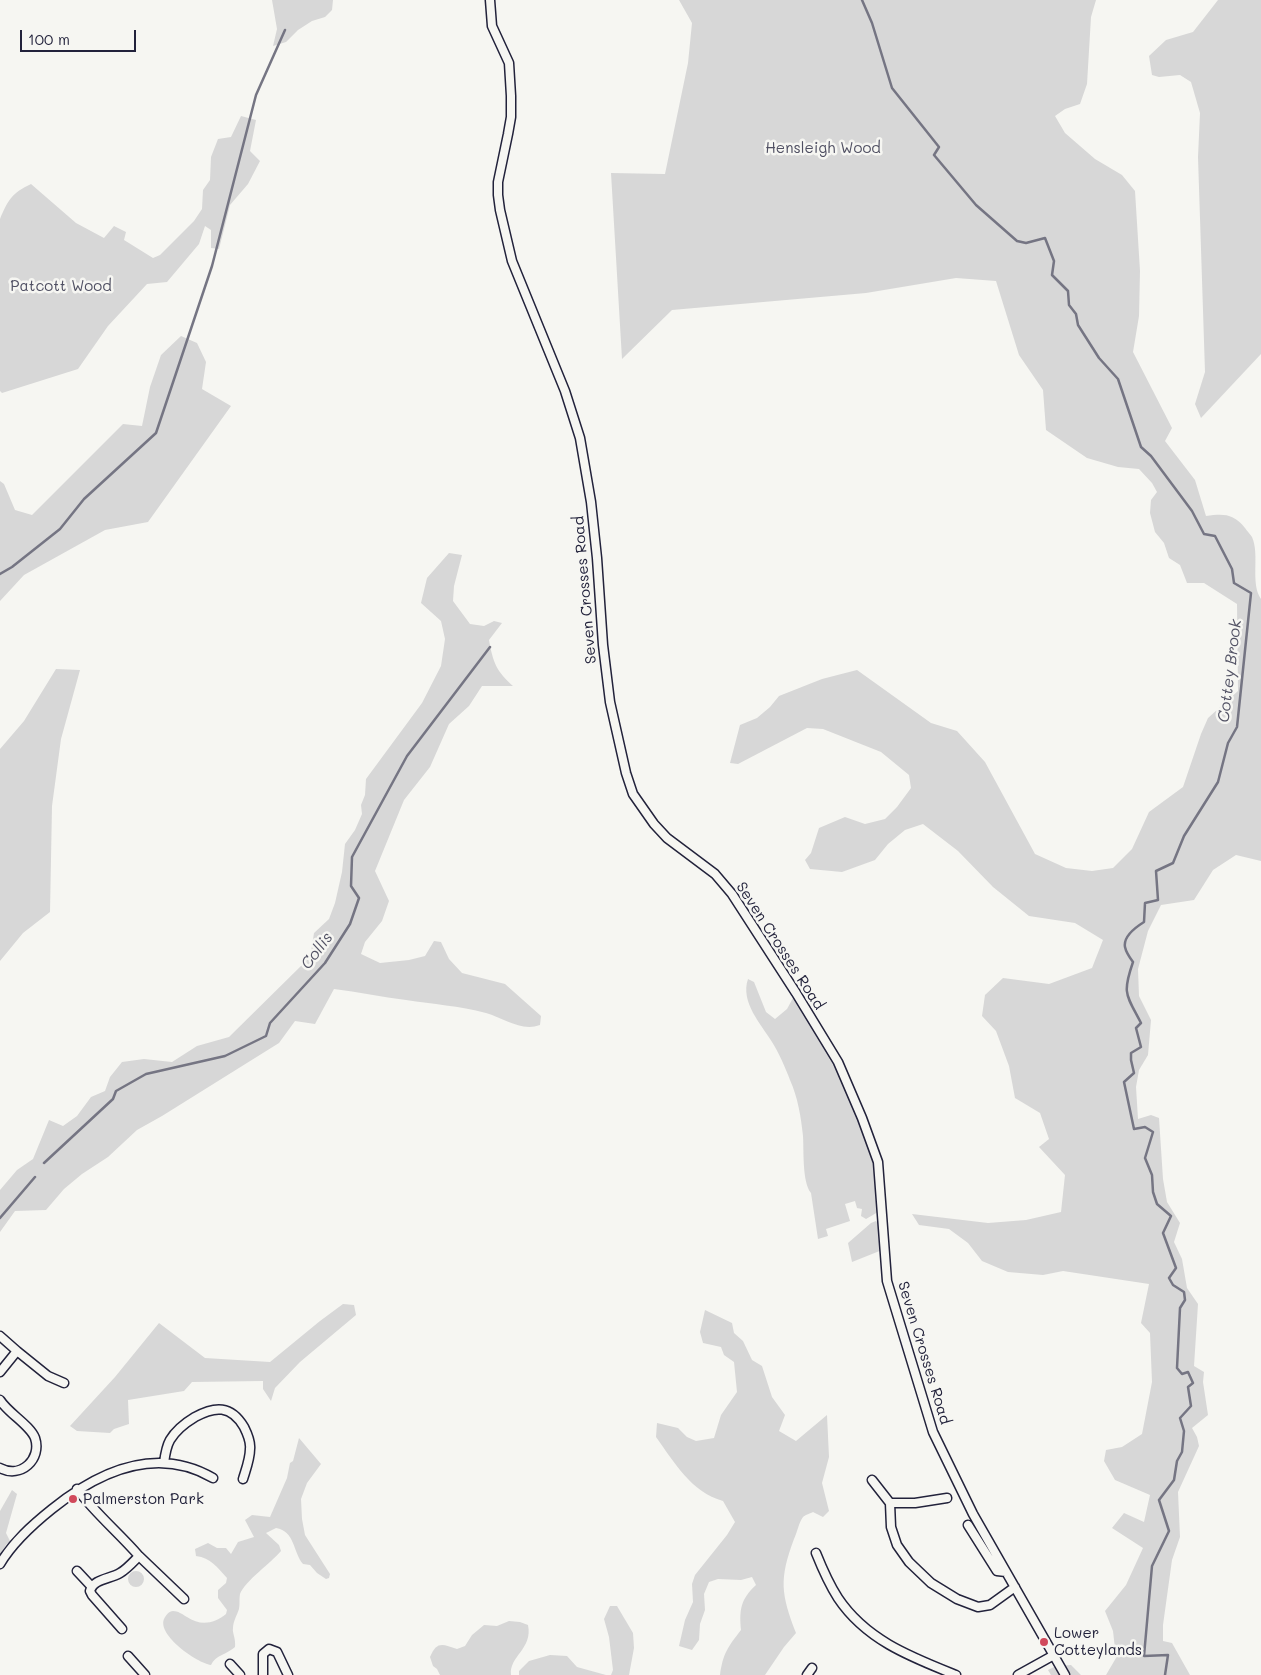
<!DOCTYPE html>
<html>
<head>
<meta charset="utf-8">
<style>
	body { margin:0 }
	#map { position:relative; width:1261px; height:1675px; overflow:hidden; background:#f6f6f2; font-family:Mali,sans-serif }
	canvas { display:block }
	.scale { position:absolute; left:20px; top:30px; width:116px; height:22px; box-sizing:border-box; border:2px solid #22223b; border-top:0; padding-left:6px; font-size:15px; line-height:18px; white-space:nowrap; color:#22223b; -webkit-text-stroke:4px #f6f6f2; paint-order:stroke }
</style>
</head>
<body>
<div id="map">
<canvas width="1261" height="1675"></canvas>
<div class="scale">100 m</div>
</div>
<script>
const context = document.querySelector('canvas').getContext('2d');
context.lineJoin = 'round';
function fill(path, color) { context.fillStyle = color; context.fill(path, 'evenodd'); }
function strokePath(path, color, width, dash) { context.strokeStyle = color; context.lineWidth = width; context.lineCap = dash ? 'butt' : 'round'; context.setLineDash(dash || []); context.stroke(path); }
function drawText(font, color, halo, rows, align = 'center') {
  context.font = font + ' Mali,sans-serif'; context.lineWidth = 5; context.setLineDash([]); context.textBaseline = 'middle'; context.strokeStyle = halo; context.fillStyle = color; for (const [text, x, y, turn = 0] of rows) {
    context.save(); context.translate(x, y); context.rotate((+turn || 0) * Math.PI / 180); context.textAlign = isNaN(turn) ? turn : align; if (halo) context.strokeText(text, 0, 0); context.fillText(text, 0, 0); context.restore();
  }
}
fill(new Path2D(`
	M272,0h61l-1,10 -7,7 -13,4 -14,9 -12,12 -13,4 4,-17z
	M679,0h417l-5,17 -4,67 -7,20 -15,5 -10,7 10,17 30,26 27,16 13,16 5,80 -1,45 -6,36 39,76 -7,13 30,39 11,36c17,-2 27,-3 39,12 2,3 5,6 7,9 8,18 -2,46 9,62v262l-25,-6 -23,15 -19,30 -33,5 -13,26 -10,38 1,27 12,24 -3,35 -9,15 -3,17 2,32 13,-4 8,3 4,61 4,23 13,21 -6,19 8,17 5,29 11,16 -4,62 10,6 -1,10 5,33 -16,13 5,9 2,9 -21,46 2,45 -8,23 -9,65v16l9,2 18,32h-84l10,-17 -3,-27 -8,-20 21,-26 17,-37 -31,-20 12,-15 20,9 6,-27 -35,-15 -11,-19 2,-11 16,-3 20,-13 10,-52 -2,-49 -9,-10 8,-39 -86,-13 -20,4 -35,-3 -26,-11 -14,-18 -19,-14 -30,-4 -7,-11 76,9 38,-3 35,-8 4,-37 -26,-28 10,-8 -9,-26 -25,-15 -6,-32 -13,-35 -14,-15 3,-21 18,-17 46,6 43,-16 11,-28 -28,-17 -46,-7 -36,-29 -35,-36 -35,-27 -18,6 -17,14 -13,16 -33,12 -32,-3 -5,-9 6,-7 8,-25 26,-11 20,7 20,-5 12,-12 14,-19 -2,-13 -28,-23 -58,-23 -16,-1 -69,36 -8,-1 10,-38 17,-7 13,-11 9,-11 43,-17 35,-9 74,53 26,8 28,31 50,92 31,14 26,3 21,-3 19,-19 17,-37 34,-25 18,-53 7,-16 30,-27 -1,-87 -33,-21h-17l-7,-18 -11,-7 -5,-15 -9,-11 -5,-19 1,-13 6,-8 -5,-9 -13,-14 -21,-2 -31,-9 -41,-28 -3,-40 -24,-35 -23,-74 -40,-3 -90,15 -194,17 -50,49 -11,-186 54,1 23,-111 4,-40z
	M1218,0h43v354l-60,64 -6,-14 10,-32 -7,-215 2,-44 -9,-31 -11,-7 -21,2 -7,-2 -3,-19 17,-16 27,-8z
	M241,116l15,4 -6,31 10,10 -12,23 -18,21 -11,44 -8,-1v-18l-6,-4 -6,18 -32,38 -20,2 -39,42 -30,43 -76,24 -2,-2v-172c8,-19 12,-26 31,-35l45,39 28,15 10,-12 12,6 -2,8 29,18 7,-3 34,-34 8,-12 1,-19 7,-10 1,-23 7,-18 13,-2z
	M181,336l16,7 9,19 -4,27 29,17 -83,116 -43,8 -81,45 -24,26v-120l4,3 11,26 17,5 91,-91 19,2 8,-39 11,-32z
	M449,553l13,2 -8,31 -1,15 17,23 14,2 10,-5 8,2 -13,17c4,22 7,31 24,46h-31l-13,20 -20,18 -19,43 -26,33 -29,71 14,30 -7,20 -17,21 -4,12 19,9 29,-3 16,-4 9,-15 7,1 8,17 13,14 43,11 36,32 -1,9c-19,7 -36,-7 -54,-12 -27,-7 -53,-9 -80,-13 -24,-3 -48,-8 -72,-11l-19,35 -20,-3 -16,22 -117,73 -25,14 -29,27 -26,17 -18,15 -18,21 -31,1 -15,21v-42l17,-20 16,-11 16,-39 14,6 14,-10 14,-19 14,-6 5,-14 12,-15 22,-3 28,3 25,-16 32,-9 76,-75 6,-10 3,-19 15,-14 6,-16 7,-31 3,-28 10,-14 7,-16 -1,-9 4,-10 1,-16 56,-76 19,-37 4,-27 -4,-18 -20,-18 6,-25z
	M56,669l24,1 -19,69 -9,67 -2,106 -27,21 -23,28v-212l24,-28z
	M748,979l6,3 12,30 9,7 12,-10 6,-11 3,2 32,50 30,67 16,44 4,51 -12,7 -5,-3 1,-7 -5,-1 -2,-7 -10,3 5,17 -24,8 2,7 -10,3 -7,-46c-9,-11 -7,-42 -8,-57 -2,-19 -5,-38 -13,-56 -5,-13 -11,-27 -18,-38 -11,-18 -32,-40 -24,-63z
	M876,1221l3,2 3,27 -30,12 -4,-19 23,-20z
	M343,1304l11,1 2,10 -56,47 -25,26 -4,13 -8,-12v-8l-71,1 -8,9 -56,9 1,24 -15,5 -4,4 -33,-2 -7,-5 45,-49 44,-54 46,35 65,4 50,-41z
	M705,1310l27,13 2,10 9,8 9,19 10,6 10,31 13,18 -6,16 17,10 31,-26 2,42 -7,26 7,28 -6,6 -10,-5c-2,1 -8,3 -10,5 -4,5 -6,16 -9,22 -15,40 -13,55 2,94l-12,14 -19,28h-45c3,-22 8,-28 21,-45 -2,-21 0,-31 15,-45l-4,-8 -11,3 -23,-1 -9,3 -5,12 1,16 -5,14 -1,16 -7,10 -13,-4 6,-26 8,-18 -1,-18 3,-9 32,-40 8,-13 -12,-21c-32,-9 -49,-39 -67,-64l1,-14 21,5 9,9 9,4 18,-3 7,-23 16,-23 -3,-30 -10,-7 -3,-8 -18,-4 -3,-11z
	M299,1438l22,26 -14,19 -6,16 1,20 3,16 25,39 -1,4 -3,1 -9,-6 -7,-8 -7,-1c-10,-12 -8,-33 -27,-36l-10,5 13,12 2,6c-10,12 -36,30 -41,43 -1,5 0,10 -1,15 -2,6 -6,13 -6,19 -1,5 3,10 2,19 -7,7 -20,8 -24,18 -14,-2 -54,-30 -47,-46 2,-4 5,-8 9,-8 5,0 9,3 14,6 13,9 27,7 39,-3l1,-4 -9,-12v-8l8,-7 1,-5c-10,-11 -16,-20 -31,-22l-1,-7 13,-6 9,5h9l5,6 7,-12 16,-5 -9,-17 7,-5 18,2 17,-39 3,-15 3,-2z
	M12,1490l5,4 -11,39 4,8 -4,4 -6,10v-44z
	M128 1579a8 8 0 1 1 16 0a8 8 0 1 1-16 0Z
	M610,1606h7l16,27 1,15 -5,27h-18l2,-5 -4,-33 -5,-18z
	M509,1621l11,1 8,3c5,24 -19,31 -17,50h-71l-3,-6 -4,-3 -3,-9c7,-16 12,-13 27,-8l8,-3 7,-11 12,-10 13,1z
	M550,1655l17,1 10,11 29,8h-87v-4l10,-10z
	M1071,1665l10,10h-30l-3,-5 8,-4z`), '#d7d7d7');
strokePath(new Path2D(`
	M862,0l10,23 20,65 47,59 -5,8 42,50 41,36 9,2 19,-5 9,23 -2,14 16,16 1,14 7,9 2,11 21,33 19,21 23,68 10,9 41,55 12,23 11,2 17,33 2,14 17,10 -14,134 -9,16 -10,39 -34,54 -11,27 -17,8 2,29 -13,3 -1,19c-8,5 -21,14 -19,25 1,5 5,11 8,15 -11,32 -7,32 8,61l-5,5 5,19 -10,6v7l3,13 -10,9 10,47 11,-2 8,5 -8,26 7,17 1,17 4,12 14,12 -8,17 13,35 -7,10 4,7 11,7 1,8 -5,8 -3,60 5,6 6,-2 5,11 -5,4 3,19 -11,12 4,13 -2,21 -5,9 -3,19 -15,20 10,31 -17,35 -8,90 24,-1 -3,20
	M0,574l12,-7 48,-38 24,-30 72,-66 56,-167 44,-171 29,-65
	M44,1163l69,-64 3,-8 30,-17 79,-18 41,-20 4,-13 55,-60 25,-39 9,-26 -8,-12 1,-29 55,-101 83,-109
	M0,1218l35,-41`), '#757583', 2.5);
const street = new Path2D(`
	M490,0l2,26 17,37 2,33v21l-3,17 -10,48v13l2,15 12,51 53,130 15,47 11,64 6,56 6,87 7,57 16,71 7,21 21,30 13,14 48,36 17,20 64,99 42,69 24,56 16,44 9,119 46,151 40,82 92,161
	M0,1336l17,15
	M0,1372l17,-21 31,25 16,7
	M0,1400c8,13 30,25 35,38 7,21 -14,41 -35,30
	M164,1463c1,-8 2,-16 6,-23 6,-10 15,-17 25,-23 20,-11 36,-12 49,10 3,6 7,14 6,22 0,10 -4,20 -7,30
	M872,1480l18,23 1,24 6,18 12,17 22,21 26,16 21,8 12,-2 25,-18
	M77,1489c18,24 42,44 62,67
	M890,1503h25l32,-5
	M968,1525l29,46 9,1
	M816,1553c6,15 13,31 22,45 28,42 73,59 118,77
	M0,1564c13,-22 32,-39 52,-55 46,-37 104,-64 161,-31
	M77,1571l14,15
	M122,1629l-30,-34 -2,-4c3,-12 20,-12 30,-18 7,-4 13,-11 19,-17l45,43
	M128,1656l17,19
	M230,1664l10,11
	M263,1675v-21l6,-5 8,3 11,23
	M807,1675l5,-7
	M1018,1675l36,-20`);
strokePath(street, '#22223b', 11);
strokePath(street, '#f6f6f2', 8);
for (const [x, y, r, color] of [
	[73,1499,5,"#d1495b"],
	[1044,1642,5,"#d1495b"]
]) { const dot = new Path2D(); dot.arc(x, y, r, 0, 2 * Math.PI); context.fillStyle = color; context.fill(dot); strokePath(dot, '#f6f6f2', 2); }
drawText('15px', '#4f4f62', '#f6f6f2', [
	["Hensleigh Wood",823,148],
	["Patcott Wood",61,286]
]);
drawText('15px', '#22223b', '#f6f6f2', [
	["Seven Crosses Road",585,590,-95],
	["Seven Crosses Road",780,946,57],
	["Seven Crosses Road",924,1353,73]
]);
drawText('15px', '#22223b', '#f6f6f2', [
	["Palmerston Park",83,1499],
	["Lower",1054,1633],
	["Cotteylands",1054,1650]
], 'left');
drawText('italic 16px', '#535365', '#f6f6f2', [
	["Cottey Brook",1230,671,-83],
	["Collis",317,951,-53]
]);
</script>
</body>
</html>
